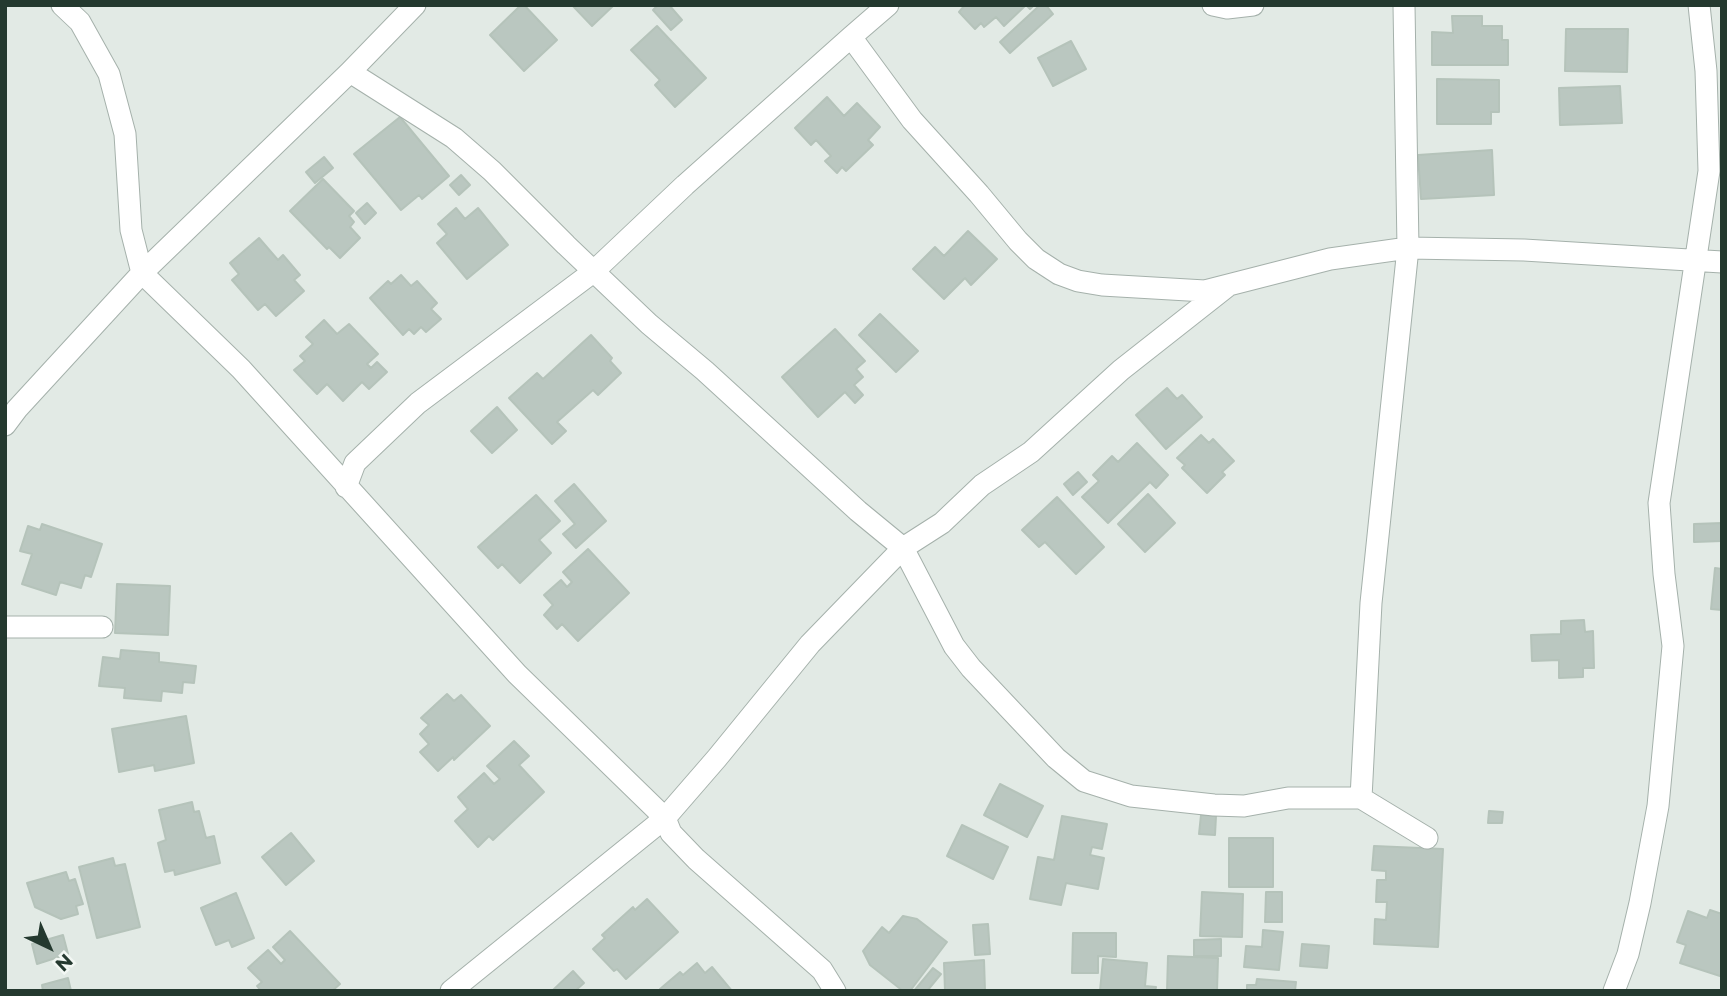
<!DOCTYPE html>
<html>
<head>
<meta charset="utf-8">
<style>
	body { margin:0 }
	#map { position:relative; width:1727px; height:996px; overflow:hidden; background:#e2eae5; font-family:Montserrat,sans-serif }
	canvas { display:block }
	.frame { position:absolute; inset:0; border:7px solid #24392f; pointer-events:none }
	.north { position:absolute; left:14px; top:912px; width:70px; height:70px; -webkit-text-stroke:5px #f2f7f3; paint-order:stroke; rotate:136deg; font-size:19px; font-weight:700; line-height:28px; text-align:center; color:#24392f }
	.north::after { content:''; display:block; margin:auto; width:24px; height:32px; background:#24392f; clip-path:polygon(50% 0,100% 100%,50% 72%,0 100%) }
</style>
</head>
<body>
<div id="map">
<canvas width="1727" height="996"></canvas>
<div class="frame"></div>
<div class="north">N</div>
</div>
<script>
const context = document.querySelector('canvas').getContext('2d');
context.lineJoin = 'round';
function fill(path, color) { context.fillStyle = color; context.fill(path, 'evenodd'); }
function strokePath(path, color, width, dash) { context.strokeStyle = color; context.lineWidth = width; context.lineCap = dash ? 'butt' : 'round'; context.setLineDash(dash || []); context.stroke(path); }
const building = new Path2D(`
	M521,5h3l33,35 -33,31 -34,-36z
	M572,5h42l-22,21z
	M658,5h11l13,15 -11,10 -18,-20z
	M965,5h69l-4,4 -4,-4 -22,21 -8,-9 -12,10 -3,-4 -6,6 -16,-17z
	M1040,5h6l7,9 -43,39 -10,-11z
	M1452,16h30v10h20v14h6v25h-76v-33l21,1z
	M657,26l49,52 -31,29 -20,-22 5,-5 -29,-30z
	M1566,29h62l-1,43 -62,-1z
	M1071,41l15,28 -33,17 -15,-28z
	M1437,79l62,1v32h-8v12h-54z
	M1620,86l2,37 -62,2 -1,-37z
	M827,97l17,19 13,-13 23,24 -12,13 5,5 -27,26 -4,-4 -5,6 -12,-12 6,-5 -15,-16 -5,5 -16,-17z
	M400,117l49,59 -27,23 -3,-4 -18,15 -47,-56z
	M1492,150l2,45 -73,4 -3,-44z
	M324,157l9,11 -18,15 -9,-11z
	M461,175l9,10 -11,10 -9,-10z
	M323,179l31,32 -5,5 5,6 -4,5 10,11 -20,20 -11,-11 -2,2 -37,-38z
	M367,203l9,10 -11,11 -9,-11z
	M456,208l9,11 13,-11 30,37 -41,34 -30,-36 10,-9 -9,-10z
	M968,231l29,28 -26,26 -6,-7 -21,21 -31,-30 22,-22 9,9z
	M259,238l19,22 5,-5 17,20 -6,5 10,11 -28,25 -11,-12 -7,6 -26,-30 7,-6 -9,-11z
	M401,275l10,11 6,-5 20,22 -6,6 10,10 -15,13 -5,-5 -7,7 -5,-5 -6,6 -33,-37 18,-17 3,3z
	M880,314l38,37 -22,21 -37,-37z
	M324,320l13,14 12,-10 29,30 -11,10 4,4 6,-6 10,10 -18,17 -7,-7 -19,19 -16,-17 -10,10 -23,-24 11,-9 -5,-5 13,-12 -7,-7z
	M835,329l30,32 -9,8 7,8 -9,8 9,10 -8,8 -10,-11 -27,25 -36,-40z
	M591,335l21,23 -2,3 11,12 -23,22 -5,-5 -36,32 9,9 -14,13 -43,-46 28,-25 6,6z
	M1167,388l10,11 5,-4 20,22 -36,32 -30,-34z
	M497,407l20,23 -25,23 -21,-22z
	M1201,435l8,8 4,-4 21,22 -12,11 3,3 -18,18 -25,-25 3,-3 -8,-7z
	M1137,443l31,32 -12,13 -6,-6 -42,41 -26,-26 17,-16 -6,-6 19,-19 6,6z
	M1078,472l9,10 -14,13 -9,-11z
	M574,484l32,37 -30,27 -13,-14 12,-10 -20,-23z
	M1148,494l27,29 -30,29 -27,-28z
	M536,495l24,26 -21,19 12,13 -31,30 -18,-19 -4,4 -20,-21z
	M1057,497l47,50 -28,27 -31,-32 -6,5 -17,-17z
	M1722,523v18l-28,1v-18z
	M42,524l60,20 -11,33 -6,-2 -4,13 -21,-6 -4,13 -34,-11 10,-30 -12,-3 8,-25 12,4z
	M588,549l41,44 -51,48 -16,-17 -5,5 -13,-14 9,-10 -9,-10 17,-15 6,7 5,-5 -9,-10z
	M1715,568l7,1v41l-11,-1z
	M117,584l53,2 -2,49 -53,-2z
	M1584,620l1,12 8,-1 1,37h-11v9l-24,1v-18l-27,1 -1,-26 30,-1v-13z
	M121,650l38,3v9l37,4 -2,17 -11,-1 -1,11 -20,-2 -1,10 -37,-3 1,-10 -26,-2 4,-29 17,2z
	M447,694l7,7 7,-6 29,31 -36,34 -1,-3 -15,14 -18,-19 9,-8 -9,-10 9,-9 -8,-7z
	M186,716l8,47 -39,8 -1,-6 -35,7 -7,-43z
	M514,741l15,15 -10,9 25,27 -51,48 -4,-4 -11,11 -23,-26 13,-12 -10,-12 26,-24 10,11 6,-5 -13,-13z
	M1000,784l43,22 -16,31 -43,-22z
	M192,802l2,10 5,-1 7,27 8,-2 6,27 -45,12 -1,-5 -9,2 -7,-29 8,-3 -7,-30z
	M1489,811l14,1 -1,11h-14z
	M1201,815l15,1 -1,19 -16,-1z
	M1062,816l45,8 -5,25 -10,-2 -2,8 14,3 -6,31 -32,-6 -5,22 -31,-6 8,-42 16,3z
	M962,825l46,22 -15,32 -46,-23z
	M291,833l23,28 -28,24 -24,-28z
	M1229,838h44v49h-44z
	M1374,846l69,3 -5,98 -64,-3 1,-25 11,1 1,-18h-11l1,-22h9v-9l-14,-1z
	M113,858l2,8 10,-2 15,63 -43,11 -18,-71z
	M66,872l3,9 6,-2 8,25 -7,2 2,8 -17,5 -26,-12 -8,-24z
	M1202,892l41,2 -1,43 -42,-1z
	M1266,892h16v30h-17z
	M236,893l18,45 -22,9 -3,-7 -13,5 -15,-37z
	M647,899l31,33 -52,47 -9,-10 -3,2 -21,-22 12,-11 -3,-3 31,-28 2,3z
	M1710,910l12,4v58l-2,4 -40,-13 6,-18 -9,-3 11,-31 19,7z
	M903,916l14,3 30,23 -37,49h-7l-33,-26 -7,-14 19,-24 7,6z
	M988,924l2,30 -15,1 -2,-30z
	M1263,930l20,2 -4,38 -35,-3 2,-21 16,1z
	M290,931l50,53 -8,7h-71l-4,-5 5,-4 -14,-14 20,-18 13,14 4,-4 -12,-13z
	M1073,933h43v24l-18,-1v17h-26z
	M63,935l5,19 -31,10 -5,-20z
	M1221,939v17h-27v-16z
	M1302,944l27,2 -2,22 -27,-2z
	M1168,956l50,2 -1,33h-50z
	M1103,959l44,4 -2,23 11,1 -1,4h-55z
	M984,960l1,31h-40l-1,-28z
	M697,963l8,10 7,-6 20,24h-70l-2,-2 20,-17 3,3z
	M933,968l8,6 -14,17h-13z
	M573,971l11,12 -9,8h-23z
	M68,978l3,13h-28l-1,-6z
	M1257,979l39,3 -1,9h-48v-6h9z`);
fill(building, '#bac7c0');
strokePath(building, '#b5c3ba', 2);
const minor = new Path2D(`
	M62,5l18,17 29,52 16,60 6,96 11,43 99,96 276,305 148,144 6,15 25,26 126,111 13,21
	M1213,5l14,3 26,-3
	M851,37l61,83 67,74 39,47 18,18 23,15 19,7 24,4 103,6 125,-32 78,-11 116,2 198,12
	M350,72l104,66 38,33 74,74 83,79 56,47 153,140 45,37 51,98 17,22 85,90 28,23 47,15 83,9 30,1 44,-8h73l66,40
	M5,425l12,-16 125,-136 208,-201 65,-67
	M346,487l9,-24 63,-60 175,-131 92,-87 166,-148 37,-32
	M5,627h97
	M1361,798l10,-195 37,-355 -4,-243
	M451,991l214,-173 52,-60 93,-114 93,-96 39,-25 40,-38 49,-33 90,-82 108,-85
	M1614,991l14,-37 12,-51 18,-97 15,-160 -9,-72 -5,-71 50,-332 -3,-100 -7,-66`);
strokePath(minor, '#a5b1ab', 23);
strokePath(minor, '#fff', 21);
</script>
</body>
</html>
